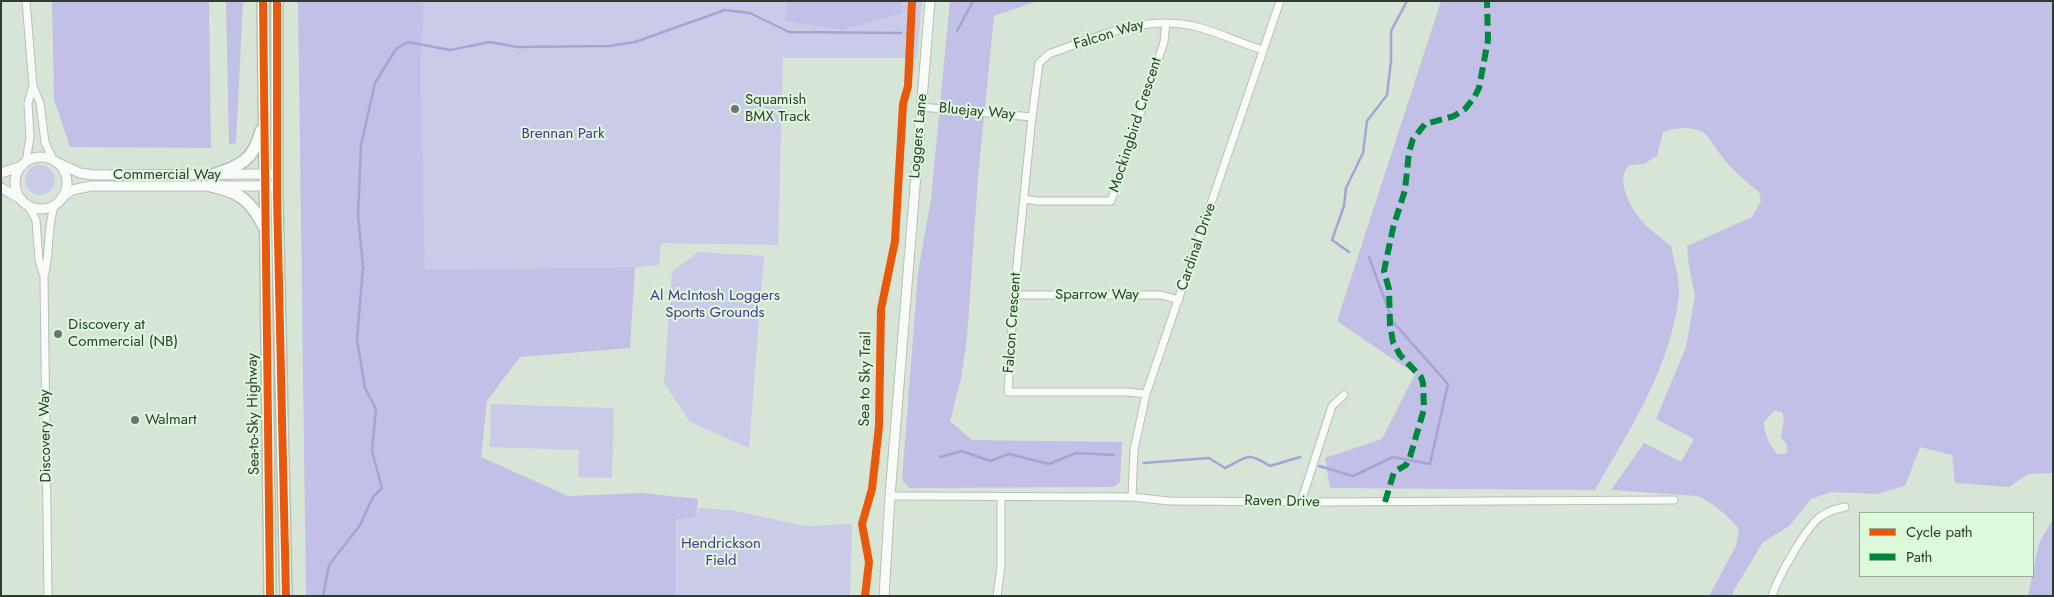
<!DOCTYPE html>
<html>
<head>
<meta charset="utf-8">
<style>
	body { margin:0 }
	#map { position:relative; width:2054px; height:597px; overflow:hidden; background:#d6e5d5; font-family:Jost,sans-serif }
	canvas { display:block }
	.frame { position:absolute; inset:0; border:2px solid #313c30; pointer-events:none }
	.legend { position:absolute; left:1859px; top:512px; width:175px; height:65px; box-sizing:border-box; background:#ddf9db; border:1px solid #98ad97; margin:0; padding:6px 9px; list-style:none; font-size:15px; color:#313c30 }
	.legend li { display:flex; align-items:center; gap:10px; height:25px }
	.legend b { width:25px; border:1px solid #98ad97 }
</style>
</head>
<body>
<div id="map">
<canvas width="2054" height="597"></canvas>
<div class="frame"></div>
<ul class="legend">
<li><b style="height:6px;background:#e8590c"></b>Cycle path</li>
<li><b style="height:6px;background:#00873e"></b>Path</li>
</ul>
</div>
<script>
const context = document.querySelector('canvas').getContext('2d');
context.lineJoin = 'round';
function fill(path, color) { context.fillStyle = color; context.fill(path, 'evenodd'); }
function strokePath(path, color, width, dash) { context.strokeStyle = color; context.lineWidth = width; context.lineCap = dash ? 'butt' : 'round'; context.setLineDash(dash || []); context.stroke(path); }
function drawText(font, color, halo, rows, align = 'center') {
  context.font = font + ' Jost,sans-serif'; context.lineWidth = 4; context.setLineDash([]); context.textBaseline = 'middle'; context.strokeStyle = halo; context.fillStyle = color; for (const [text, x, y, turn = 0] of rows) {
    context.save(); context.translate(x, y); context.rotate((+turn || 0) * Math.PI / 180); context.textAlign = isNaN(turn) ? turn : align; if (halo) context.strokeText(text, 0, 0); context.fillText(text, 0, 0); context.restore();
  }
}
fill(new Path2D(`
	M424,1h498l-5,57h-134l-5,187 -117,-2 -2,22 -24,2 -210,3 -4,-205z
	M25 180a15 15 0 1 1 30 0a15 15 0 1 1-30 0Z
	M698,252l66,4 -15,192 -59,-26 -26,-39 8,-111z
	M491,404l120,4 3,2 -2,68 -34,-1 1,-27 -89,-3z
	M698,508l34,2 71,16 49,-2 -2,72h-175v-76l21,-3z`), '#cacbe8');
fill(new Path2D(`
	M52,1h157l2,147 -141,-1 -16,-48z
	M226,1h17l-7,142 -7,2z
	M298,1h126l-3,64 4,205 210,-3 -5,81 -110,9 -33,44 -6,56 87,39 75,-3 55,6 -2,18 -21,3v76h-369z
	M787,1h115v12l-59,17 -58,-9z
	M950,1h88l-44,15 -16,161 -11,161 -6,41 -11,42 22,19 150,2 -2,40 -6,5 -204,1 -8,-8 16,-207 13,-74z
	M1441,1h612v472l-25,1 -19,13 -54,-4 -3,-28 -32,-8 -15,39 -29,8 -45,-2 -20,7 -22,27 -26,16 -30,50v4h-24l27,-50 3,-17c-12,-14 -25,-26 -42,-33l-86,-6 33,-47 37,19 13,-23 -38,-20 30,-72 9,-51 -6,-30 -2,-20 65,-29 9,-16 -2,-9c-14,-11 -29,-24 -40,-39 -4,-5 -7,-11 -11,-16 -9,-12 -32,-10 -45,-5l-6,24 -13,8 -15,1c-14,15 1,42 12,55 8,10 21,18 30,26 3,15 9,34 8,49 -9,74 -48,132 -84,195l-265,-2 -5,-30 57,-19 33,-65 -78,-53zM1774,411l8,1 2,7 -3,18 6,8v7l-2,2h-8c-8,-10 -12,-18 -13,-32z
	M2053,519v77h-25l11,-53z`), '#c2c0e6');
strokePath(new Path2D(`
	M957,31l16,-30
	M1349,252l-17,-12 12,-34 2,-18 17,-35 4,-32 20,-26 4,-34v-30l16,-30
	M940,457l22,-6 28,10 19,-7 40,10 27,-11 38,2
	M1144,463l65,-5 16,10c23,-11 21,-17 45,-2l30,-9
	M1319,466l34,10 40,-19 37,7 18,-80 -55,-62 -24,-65
	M323,596l6,-31 31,-40 13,-28 9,-9 -10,-37 4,-42 -11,-21 -8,-49 6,-72 -5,-52 3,-70 14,-62 21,-34 12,-7 42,8 40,-8 27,5 92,-1 26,-4 90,-32 25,3 39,19 112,1`), '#a9a2d4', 2.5);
const minor = new Path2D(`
	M26,1l7,85 7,17 5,39 8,18
	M921,107l111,10
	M26,162l4,-25 -2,-34 5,-17
	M1024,199l13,2h74l53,-159 2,-19
	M27,204l9,16 3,40 5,17 4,319
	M44,276c7,-24 2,-48 11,-72
	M1014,295h147l18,5
	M1146,394l-18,-2h-120l6,-97 17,-169 8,-63 10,-9c48,-17 93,-39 145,-28 24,6 46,17 69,24
	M890,496l242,1 37,4 155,1 350,-2
	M1132,497l2,-47 12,-56 134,-393
	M1301,502l31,-96 12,-11
	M997,596l4,-30v-69
	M1772,596c5,-17 34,-69 48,-79 7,-6 16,-8 25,-10`);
const tertiary = new Path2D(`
	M15 183a26 26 0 1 1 52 0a26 26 0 1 1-52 0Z
	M58,163l22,10 14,2 176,-1
	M1,173l21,-7
	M1,188l20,11
	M62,197l10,-7 19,-4h180
	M884,596l6,-100 40,-495`);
const trunk = new Path2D(`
	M263,1l7,595
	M277,1v195l9,400
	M213,175c27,-9 41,-15 48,-44
	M211,186c29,6 40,15 53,41`);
strokePath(minor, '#b6c2b5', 9);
strokePath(tertiary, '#b6c2b5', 11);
strokePath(trunk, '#b6c2b5', 14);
strokePath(minor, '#f9fbf9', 7);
strokePath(tertiary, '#f9fbf9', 9);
strokePath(trunk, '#f9fbf9', 11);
strokePath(new Path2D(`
	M1385,502l9,-30 12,-7 4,-8 14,-48 -1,-26 -2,-6 -21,-22 -7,-13 -3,-17 -1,-36 -5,-18 9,-43 12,-38 4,-38 4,-13 12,-15 29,-8 11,-7 9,-11 5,-10 9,-48 -1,-39`), '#00873e', 6, [12, 6]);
strokePath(new Path2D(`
	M263,1l7,595
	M277,1v195l9,400
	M865,596l4,-34 -7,-38 10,-35 7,-63 2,-117 14,-68 8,-137 5,-18 4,-85`), '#e8590c', 8);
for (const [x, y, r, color] of [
	[735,109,5,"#6b776a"],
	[58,334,5,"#6b776a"],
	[135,420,5,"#6b776a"]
]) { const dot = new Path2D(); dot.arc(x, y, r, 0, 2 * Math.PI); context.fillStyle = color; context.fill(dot); strokePath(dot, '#ddf9db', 2); }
drawText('15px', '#313c30', '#ddf9db', [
	["Falcon Way",1109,35,-17],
	["Bluejay Way",977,112,5],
	["Mockingbird Crescent",1136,125,-72],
	["Loggers Lane",919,136,-85],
	["Commercial Way",167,175],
	["Cardinal Drive",1197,247,-71],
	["Sparrow Way",1097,295],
	["Falcon Crescent",1013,323,-86],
	["Sea to Sky Trail",866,379,-89],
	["Sea-to-Sky Highway",254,414,-91],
	["Discovery Way",46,436,-91],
	["Raven Drive",1282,502,1]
]);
drawText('15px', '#313c30', '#ddf9db', [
	["Squamish",745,100],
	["BMX Track",745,117],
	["Discovery at",68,325],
	["Commercial (NB)",68,342],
	["Walmart",145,420]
], 'left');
drawText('15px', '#4e338f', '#ddf9db', [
	["Brennan Park",563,134],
	["Al McIntosh Loggers",715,296],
	["Sports Grounds",715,313],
	["Hendrickson",721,544],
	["Field",721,561]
]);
</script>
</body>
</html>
